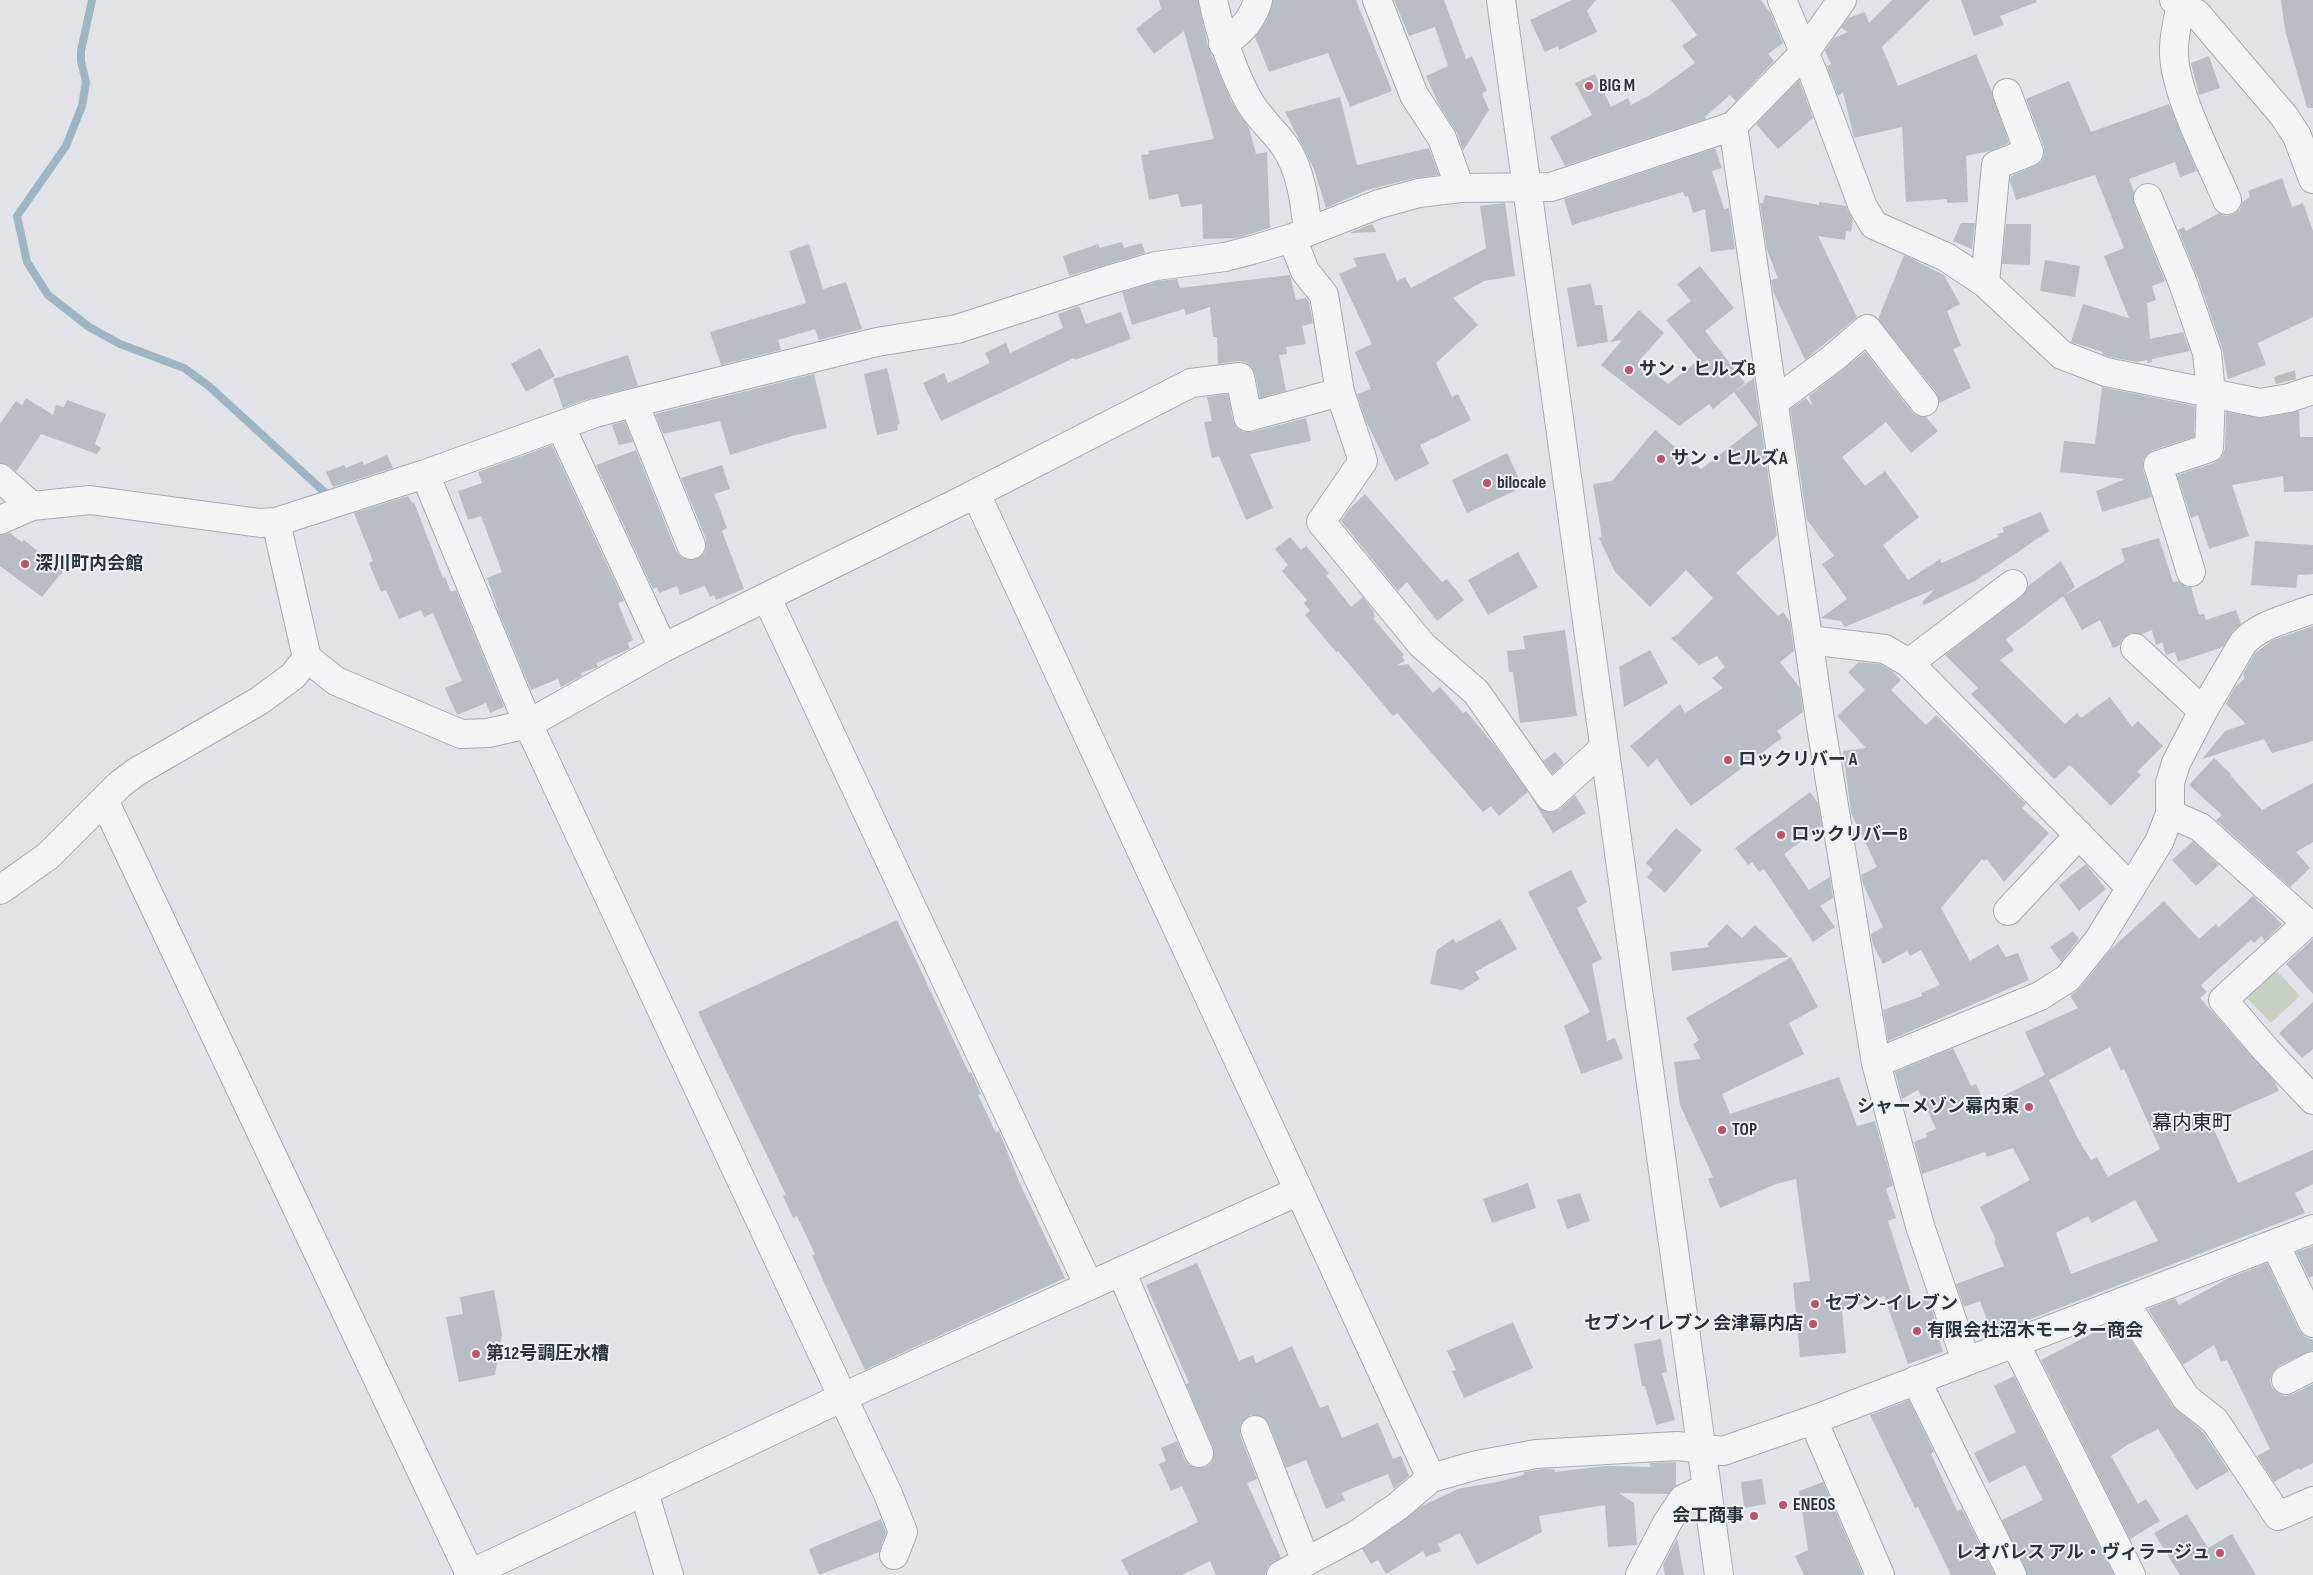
<!DOCTYPE html>
<html>
<head>
<meta charset="utf-8">
<style>
	body { margin:0 }
	canvas { display:block; background:#e0e4e8 }
</style>
</head>
<body>
<canvas width="2313" height="1575"></canvas>
<script>
const context = document.querySelector('canvas').getContext('2d');
context.lineJoin = 'round';
function fill(path, color) { context.fillStyle = color; context.fill(path, 'evenodd'); }
function strokePath(path, color, width, dash) { context.strokeStyle = color; context.lineWidth = width; context.lineCap = dash ? 'butt' : 'round'; context.setLineDash(dash || []); context.stroke(path); }
function drawText(font, color, halo, rows, align = 'center') {
  context.font = font + ' "Sofia Sans Condensed","Noto Sans JP",sans-serif'; context.lineWidth = 4; context.setLineDash([]); context.textBaseline = 'middle'; context.strokeStyle = halo; context.fillStyle = color; for (const [text, x, y, turn = 0] of rows) {
    context.save(); context.translate(x, y); context.rotate((+turn || 0) * Math.PI / 180); context.textAlign = isNaN(turn) ? turn : align; if (halo) context.strokeText(text, 0, 0); context.fillText(text, 0, 0); context.restore();
  }
}
fill(new Path2D(`
	M2276,970l24,26 -29,27 -25,-26z`), '#c7d1c2');
strokePath(new Path2D(`
	M92,0l-11,51v10l5,21 -4,24 -16,40 -49,70 10,46 21,33 41,32 31,17 64,24 26,19 122,112`), '#9eb5c4', 8);
fill(new Path2D(`
	M1159,0h39l10,46 23,55 18,27 7,26 11,-2 3,76 -33,10 -34,1 -1,-35 -21,3 -3,-13 -29,6 -8,-45 8,-1 -1,-3 66,-12 -30,-108 -30,23 -18,-25 25,-20z
	M1273,0h83l36,91 -42,16 -22,-54 -59,19 -14,-35 12,-17z
	M1394,0h50l22,59 6,-3 15,35 -5,2 7,17 -26,41 -6,-18 -19,-30 -12,-27 22,-10 -13,-39 -26,9z
	M1572,0h24l-9,11 10,21 -38,18 -1,-4 -13,6 -15,-32z
	M1671,0h90l10,14 12,29 -15,11 6,7 -38,40 -6,-6 -25,22 1,2 -141,47 -15,-29 42,-22 -17,-32 20,-9 16,33 17,-9 3,7 19,-10 45,-32 -13,-17 15,-11z
	M1892,0h38l-48,47 16,39 78,-32 16,38 17,51 -19,8 -24,5 2,46 -21,1v-4l-41,3 -4,-75 -48,11 -11,-46 -5,4 -11,-30 4,-2 -6,-13 9,-13 14,-6 -7,-4 7,-10 17,-6 4,11z
	M1961,0h75l1,2 -37,14 4,9 -30,11z
	M2281,0h32v108h-6l-22,-78z
	M2209,56l11,32 -21,7 -8,-32z
	M1799,80l14,38 -35,31 -22,-25z
	M2069,81l22,51 78,-28 28,67 -17,6 -5,-15 -46,17 5,13v12l31,77 -13,5 4,14 -9,3 3,36 33,-7 7,19 -38,8v3l-4,1 -1,-3 -10,2 -27,-5 -8,-3 1,-2 -32,-10 12,-38 46,14 -25,-62 20,-8 -29,-73 -79,25 -6,-19 1,-5 24,-10 6,-4 3,-7v-8l-18,-48z
	M1340,97l17,68 72,-17 10,27 -24,3 -48,12 -41,18 -12,-39 -29,-57z
	M1715,148l7,20 -10,3 12,38 5,-1 6,41 -24,3 -6,-43 -12,4 -5,-17 -3,1 -2,-5 -111,33 -8,-26z
	M2282,178l10,29 11,-4 10,28v86l-55,26 8,22 -38,14 -6,-31 -24,-70 -20,-48 6,-3 2,4 33,-18 7,3 8,-2 6,-5 2,-7 8,-5 -2,-6z
	M1765,195l54,10v-3l27,4 7,15 -2,11 -5,-1 -1,9 -27,-4 39,81 -52,43 -32,-69 -2,-11 7,-2 -11,-28 -7,-47h3z
	M1505,203l10,73 -31,5 -31,17 25,27 -42,38 16,34 6,-3 13,26 -51,25 9,19 -34,17 -30,-62 -8,-25 14,-5 -16,-37 17,-8 -33,-70 18,-8 -4,-8 32,-5 12,28 8,-4 6,11 75,-40 -6,-42z
	M1961,223h14l-3,26 -19,-8z
	M1372,224l4,8 -27,1z
	M2006,224h25l-1,41 -28,-1z
	M1122,242l2,6 18,-5 3,10 -76,23 -6,-20 35,-12 2,4z
	M809,244l14,45 23,-7 16,47 -43,11 -4,-11 -37,11 3,10 -60,15 -11,-33 96,-29 -17,-52z
	M1904,255l40,20 16,29 -13,7 14,35 -8,3 18,39 -32,15 -3,-11 -58,-73z
	M2045,260l35,6 -5,31 -35,-6z
	M1700,266l34,42 -29,23 40,52 -32,26 -4,-5 -30,22 -78,-61 21,-25 -12,2 29,-32 25,23 -25,28 29,23 31,-24 -33,-40 25,-19 -14,-17z
	M1290,275l6,25 10,-2 3,4 4,21 -11,3 4,18 -20,3 1,7 -8,1 7,36 -26,7 -5,-24 -3,-7 -7,-5 -6,-1 -21,3 -1,-27h-4l-3,-30 -24,8 -2,-6 -52,16 -10,-33 37,-11 18,-2 3,9z
	M1591,284l4,21h7l6,37 -31,5 -10,-59z
	M1079,306l7,18 35,-12 10,27 -56,21 -1,-2 -133,63 -18,-38 21,-10 4,10 42,-20 -5,-10 21,-10 4,10 53,-25 -5,-14z
	M540,348l15,28 -29,16 -15,-28z
	M1865,352l47,60 6,4 8,1 12,14 -27,22 -25,-31 -44,35 23,29 20,-15 34,46 -36,28 25,35 32,-21 2,4 56,-26 -1,-3 7,-2 -2,-4 39,-16 8,19 -74,50 -51,24 -2,-3 13,-13 -90,38 -4,-6 -20,-3 26,-19 -25,-35 12,-8 -27,-36 -17,-111 16,-11 7,9 -4,-11z
	M628,355l10,31 -47,12 -28,10 -10,-29z
	M887,368l13,56 -3,1 1,5 -21,5 -13,-61z
	M2295,370l1,9 -20,5 -2,-7z
	M814,374l13,54 -35,8 -62,19 -10,-34 -57,13 -8,-20z
	M1754,378l23,158 -41,37 42,43 5,-4 7,10 4,29 -14,11 20,26 3,24 -26,19 5,7 -91,68 -34,-47 -9,8 -18,-21 50,-42 5,9 38,-25 -11,-10 13,-11 -8,-11 -18,9 -28,-27 7,-4 35,-36 -27,-28 -36,37 -35,-35 -16,-34 3,-1 -9,-53 19,-3 43,-51 46,39 57,-44 -24,-33z
	M2102,387l93,19 -1,31 -41,13 -6,4 -4,7v9l9,27 -50,15 -6,-21 29,-12 -65,-7 4,-31 31,3z
	M1228,394l5,27 4,7 6,4h9l54,-14 5,23 -61,13 23,54 -27,12 -27,-64 -7,2 -8,-36 8,-1 -5,-24z
	M26,398l27,17 3,-10 8,2 3,-7 39,14 -11,30 6,4 -4,6 -56,-20 -25,38 -6,-6 -10,-3v-39l16,-23 6,4z
	M2299,411l1,26h13v54l-29,1 -1,-16 -51,9 17,51 -40,13 -11,-34 -7,3 -14,-43 37,-12 7,-5 4,-9 1,-37 36,6z
	M625,421l8,21 -14,3 -7,-20z
	M552,445l72,156 -6,2 15,37 -5,3 2,6 -34,14 2,4 -17,6 1,3 -21,11 -3,-8 -27,11 -32,-77 -12,-35 15,-6 -21,-56 -13,4 -10,-29 24,-8 -4,-11z
	M636,450l40,101 5,6 7,3 9,-1 7,-5 2,-7v-8l-25,-61 41,-13 8,24 -16,5 13,34 -5,3 22,58 -28,11 -2,-5 -4,2 -5,-11 -25,9 -3,-9 -18,7 -2,-6 -4,2 -57,-124z
	M1507,453l16,34 -56,26 -15,-33z
	M387,455l6,13 -60,19 -7,-15 18,-7 2,3 16,-7 2,4z
	M1365,494l77,88 5,-3 17,21 -27,21 -30,-39 -9,9 -57,-70 9,-13z
	M408,496l4,7 2,-1 29,76 2,-1 6,15 5,-2 48,117 -14,6 -4,-10 -29,12 -12,-27 17,-7 -29,-68 -9,4 -3,-7 -22,9 -13,-29 -5,2 -12,-29 4,-2 -19,-48z
	M10,533l12,9 2,-2 39,31 -21,26 -42,-31v-31z
	M1290,537l11,13 5,-4 23,27 -3,2 25,32 12,-10 11,15 -1,1 2,3 -2,2 31,37 -2,2 3,4 -9,5 12,-2 25,29 7,-6 23,26 3,-2 29,35 33,46 -29,24 -8,-10 -8,6 -86,-99 -4,3 -55,-65 -2,1 -31,-37 5,-4 -6,-8 3,-3 -25,-29 6,-6 -13,-16z
	M2159,538l14,44 6,-1 8,6h4l8,28 5,-1 2,6 30,-10 5,14 -9,8 -9,15 -45,15 -3,-10 -9,3 -4,-13 -6,3 -4,-15 -10,4 -12,-1 -7,5 -3,7 -7,3 -13,-28 -18,10 -19,-34 -57,43 8,11 -14,10 65,64 12,-11 4,5 29,-21 22,30 6,-6 25,25 -26,26 4,3 -30,31 -41,-41 -16,14 -83,-85 7,-6 -33,-33 77,-59 6,-10 33,-25 14,26 -10,8 60,-34 -4,-12z
	M2255,541l58,4v29l-15,1 -2,13 -45,-3z
	M1518,552l20,35 -50,28 -20,-35z
	M2313,626v115l-41,12 -8,-14 -62,20 23,-28 21,-7 -20,-20 9,-17 10,-9 -2,-4 12,-21 18,-13z
	M1565,630l12,86 -57,7 -7,-51h-4l-2,-21 18,-2 -2,-13z
	M1650,650l18,33 -44,24 -5,-40z
	M1859,662l21,2 12,7 9,9 -10,10 35,35 10,-10 90,89 -4,4 27,25 -45,49 -17,-23 -3,2 -2,-2 -41,49 29,53 28,-17 8,13 12,-4 11,27 -141,61 -5,-31 39,-14 -1,-3 19,-8 -19,-35 -11,6 -3,-5 -24,13 -10,-19 -2,-11 12,-7 -20,-43 -2,-9 16,-8 -26,-54 -8,-62 23,-3 -29,-32 28,-26 -17,-18z
	M1555,752l9,11 -11,11 -10,-13z
	M2214,758l17,16 -1,1 32,35 51,-27v59l-17,10 14,16 -20,19 -74,-67 6,-5 -33,-30z
	M1810,792l8,11 4,23 -38,28 25,36 21,-13 3,21 -13,8 15,21 -22,15 -49,-73 -5,3 -7,-10 -4,3 -13,-17z
	M1575,795l11,18 -33,20 -23,-38 14,16 8,1 8,-3z
	M1676,828l26,22 -37,43 -18,-16 6,-7 -7,-7z
	M2193,841l26,24 -23,21 -24,-26z
	M2086,864l20,25 -27,22 -20,-26z
	M1571,870l16,32 -10,6 25,51 -10,5 15,77 8,-3 8,21 -42,15 -17,-48 26,-14 -62,-120z
	M2253,896l29,28 -17,17 -4,-5 -7,7 -3,-3 -50,45 6,7 -7,6 75,84 4,9 -69,30 28,62 75,-33v34l-18,9 10,20 -313,121 -12,-33 -16,6 -8,-23 48,-18 -10,-25 2,-1 -16,-33 50,-27 -17,-32 -26,9 -2,-5 -63,22 -8,-32 13,-5 -1,-4 10,-4 -18,-39 -16,9 -7,-27 58,-24 18,38 5,-2 9,21 60,-30 -20,-43 53,-24 -8,-12 10,-8 31,-39 53,-48 35,38 17,-15 3,3zM2110,1047l11,24 3,-2 36,80 -52,28 -11,-20 -6,3 -13,-21 -29,-59zM2135,1200l23,41 -87,33 -15,-41 32,-17 4,7z
	M1500,919l17,30 -42,23 5,7 -18,11 -32,-6 7,-34 16,-11 3,4z
	M897,920l72,153 2,-1 10,22 -3,1 18,38 3,-2 21,53 45,94 -200,92 -39,-83 -14,-32 3,-1 -18,-38 -4,2 -10,-22 3,-1 -88,-183z
	M1727,924l15,14 13,-13 34,32 -117,14 -2,-19 40,-5 -3,-3z
	M2073,931l6,8 -18,23 -11,-15z
	M2313,939v55l-27,-30z
	M1791,957l27,50 -29,16 15,31 -82,40 8,20 109,-37 18,49 18,-5 18,64 -7,4 10,29 -8,3 26,82 14,-5 7,21 -2,1 10,32 -35,12 -24,-68 -42,14 4,43 -46,4 -7,-74 17,-2 -14,-102 -20,5 -56,24 -12,-29 5,-2 -33,-72 -6,-43 27,-3 -8,-15 6,-4 -13,-22z
	M2313,1002v47l-11,9 -23,-25z
	M1528,1183l8,25 -44,15 -9,-24z
	M1580,1193l10,28 -23,8 -10,-29z
	M2313,1246v30l-4,2 -13,-26z
	M1197,1263l42,98 14,-6 3,8 36,-17 28,62 8,-3 14,33 36,-15 15,36 8,-3 8,20 -15,13 -6,-15 -47,19 4,7 -19,9 -20,-49 -20,8 -17,-44 -5,-6 -7,-3h-7l-7,6 -3,7v7l17,44 -10,4 34,75 -13,8 -3,9h-49l-6,-14 -28,14h-53l-8,-15 77,-38 -16,-36 -11,5 -12,-27 7,-3 -5,-13 16,-7 8,19 4,5 8,3 9,-1 5,-4 3,-8 -1,-8 -27,-63 3,-1 -43,-98z
	M2267,1263l32,67 5,6 9,4v10l-34,16 -6,6 -3,8 2,8 6,5 7,3 8,-2 20,-10v79l-13,7 -1,-2 -25,14 -17,-26 13,-7 -43,-89 -6,2 -7,-17 -31,20 -35,-56 27,-11 4,7 50,-27z
	M494,1290l8,44 -7,41 -36,7 -13,-65 17,-3 -3,-17z
	M2118,1320l55,86 30,26 26,39 -33,19 -38,-61 -31,16 -16,11 27,48 8,-5 14,22 -30,18 -89,-179z
	M1513,1322l20,46 -69,30 -12,-27 4,-1 -9,-19z
	M1661,1339l6,33 -5,1 13,47 -19,5 -11,-39h-3l-8,-42z
	M2014,1376l100,199h-87l-25,-55 41,-20 -18,-35 -36,18 -15,-30 42,-21 -22,-46z
	M1909,1400l25,52 -3,2 26,57 5,-2 33,66h-44l-33,-68 -3,1 -45,-93z
	M1676,1462v23l-8,9 -49,-1 15,10 3,42 -29,2 -3,-42 -66,11 3,16 -65,33 -17,-32 -22,11 3,7 -15,6 -3,-6 -37,23 -8,-14 -7,4 -9,-15 60,-43 36,-17 44,-8 22,-6v-3l18,-3h12l1,3 50,-6 45,1v-4z
	M1762,1479l4,25 -22,4 -3,-26z
	M1823,1482l40,93h-59l-9,-19 13,-6 -9,-59z
	M2187,1514l21,34 24,-14 24,41h-76l-26,-42z
	M881,1519l5,13 -7,20 -60,23 -10,-26z
	M1677,1538l7,37h-19l-2,-10z`), '#b8bec4');
const minor = new Path2D(`
	M1213,0c8,36 19,71 37,103 9,15 24,28 34,42 17,24 21,58 24,87
	M1377,0l37,95 28,43 18,50
	M1501,0l218,1575
	M1782,0l31,73 50,134 11,18 72,32 39,26 77,72 44,17 154,31 29,-5 24,-8
	M2174,0l23,14 87,102 13,20 16,43
	M2181,4c-3,17 -8,33 -7,50 1,40 37,108 53,146
	M1223,44c17,-11 30,-24 35,-44
	M1733,126l87,594 56,343 44,163 46,135
	M2148,198l35,85 24,70 4,40 -2,55 -51,17 33,107
	M1292,238l13,33 19,24 16,97 23,69 -42,61 101,123 54,47 74,105 53,-48
	M1985,283l11,-118 33,-13 -22,-59
	M1774,402l58,-43 35,-30 57,73
	M634,403l57,142
	M561,427l102,221
	M425,474l103,250 360,770 15,38 -9,23
	M0,478l32,28
	M976,494l323,697
	M0,520l32,-14 58,-6 170,23 16,-1 149,-48 170,-61 34,-9 248,-62 80,-13 145,-47 54,-16 69,-9 27,-7 40,-12 87,-34 40,-11 41,-5 91,-1 182,-61 72,-74 37,-52
	M276,522l31,136
	M767,598l322,688
	M1809,640l76,9 24,14 222,225
	M2135,648l68,63
	M1909,663l104,-79
	M2170,814l30,13 107,96 -84,77 43,50 47,50
	M0,890l48,-34 56,-56
	M2008,911l71,-76
	M1876,1063l164,-67 28,-18 30,-37 61,-99 11,-28v-31l6,-20 27,-52 40,-68c16,-19 47,-25 70,-34
	M2275,1244l38,79
	M1121,1271l78,182
	M2124,1301l62,97 29,23 63,95 35,-15
	M2015,1343l116,232
	M1916,1380l96,195
	M2286,1380l27,-14
	M1813,1420l67,155
	M1255,1430l51,132
	M644,1492l25,83
	M470,1574l-366,-774 15,-15 17,-13 123,-71 34,-25 14,-18 29,23 125,53 27,-1 40,-9 135,-76 298,-147 230,-118 49,-6 8,40 92,-25
	M468,1575l375,-178 456,-206 132,287
	M1281,1575l75,-40 42,-29 33,-28 46,-13 59,-11 141,-8 46,5 90,-31 500,-191
	M1640,1575l27,-52 16,-24 24,-11`);
strokePath(minor, '#a6abb1', 30);
strokePath(minor, '#f2f4f6', 28);
for (const [x, y, r, color] of [
	[1589,86,5,"#c1516d"],
	[1629,370,5,"#c1516d"],
	[1661,459,5,"#c1516d"],
	[1487,483,5,"#c1516d"],
	[25,564,5,"#c1516d"],
	[1728,760,5,"#c1516d"],
	[1781,835,5,"#c1516d"],
	[2029,1107,5,"#c1516d"],
	[1722,1130,5,"#c1516d"],
	[1815,1304,5,"#c1516d"],
	[1813,1324,5,"#c1516d"],
	[1917,1331,5,"#c1516d"],
	[476,1354,5,"#c1516d"],
	[1783,1505,5,"#c1516d"],
	[1754,1516,5,"#c1516d"],
	[2220,1553,5,"#c1516d"]
]) { const dot = new Path2D(); dot.arc(x, y, r, 0, 2 * Math.PI); context.fillStyle = color; context.fill(dot); strokePath(dot, '#eff2f5', 2); }
drawText('bold 18px', '#2a333d', '#eff2f5', [
	["BIG M",1599,86],
	["サン・ヒルズB",1639,370],
	["サン・ヒルズA",1671,459],
	["bilocale",1497,483],
	["深川町内会館",35,564],
	["ロックリバー A",1738,760],
	["ロックリバーB",1791,835],
	["シャーメゾン幕内東",2019,1107,"right"],
	["TOP",1732,1130],
	["セブン-イレブン",1825,1304],
	["セブンイレブン 会津幕内店",1803,1324,"right"],
	["有限会社沼木モーター商会",1927,1331],
	["第12号調圧水槽",486,1354],
	["ENEOS",1793,1505],
	["会工商事",1744,1516,"right"],
	["レオパレス アル・ヴィラージュ",2210,1553,"right"]
], 'left');
drawText('20px', '#1c242e', '#eff2f5', [
	["幕内東町",2192,1124]
]);
</script>
</body>
</html>
